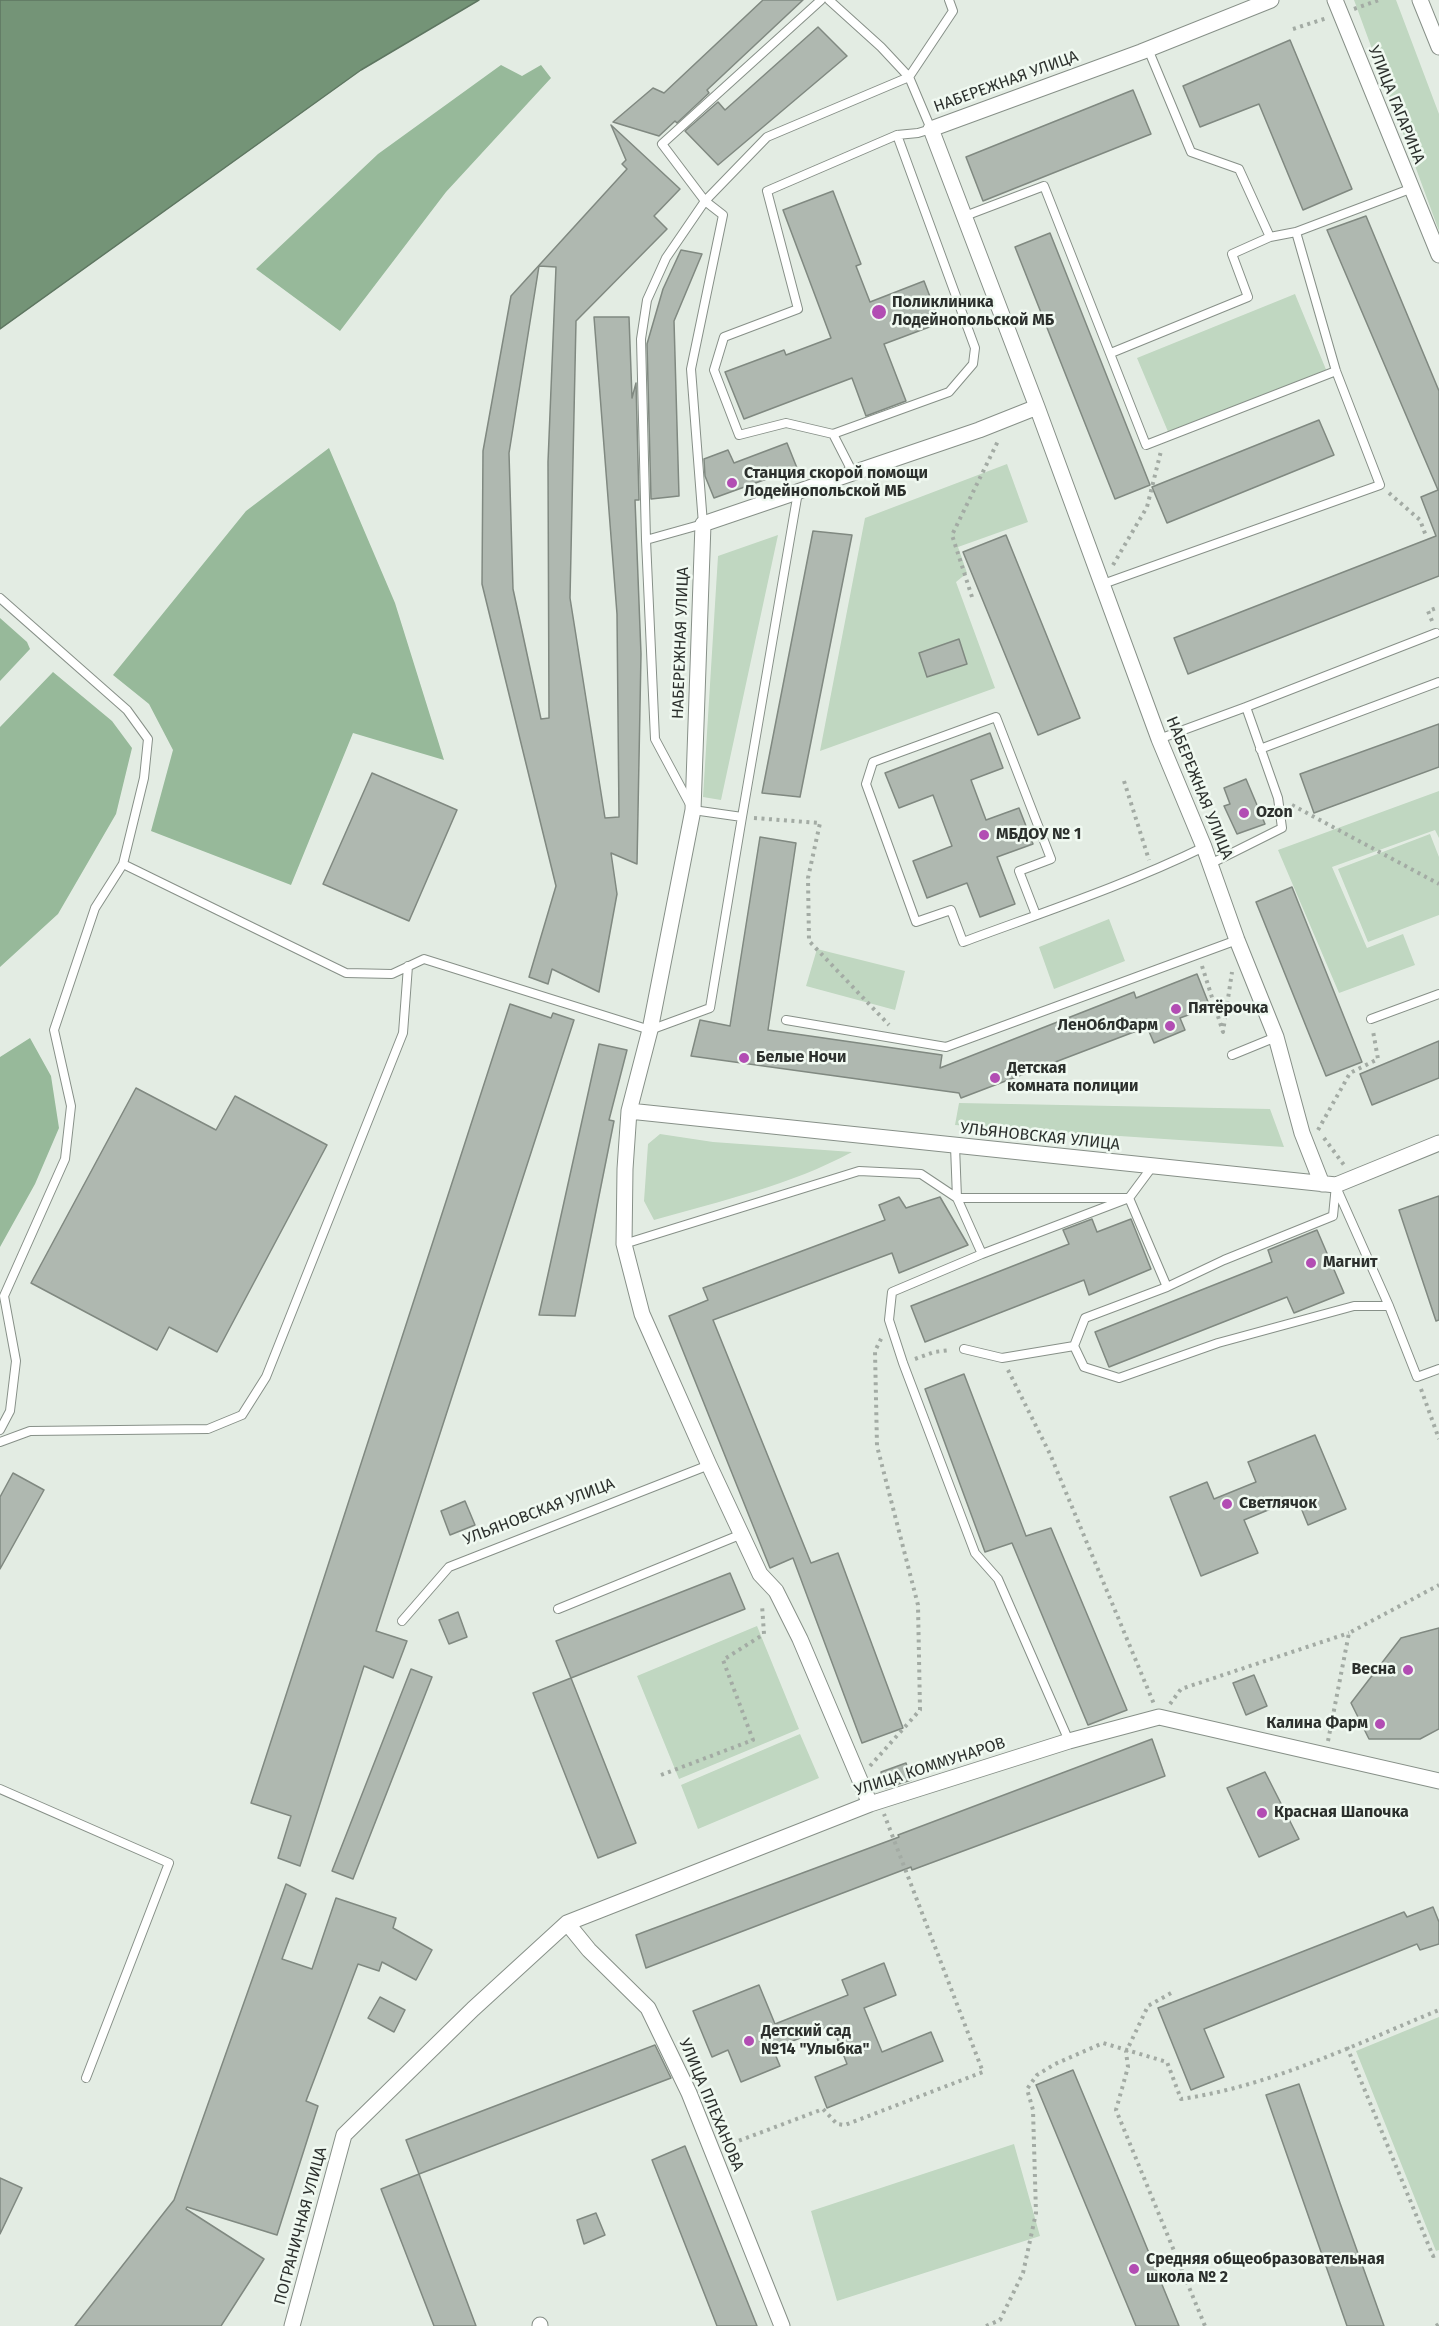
<!DOCTYPE html>
<html>
<head>
<meta charset="utf-8">
<style>
	body { margin:0 }
	canvas { display:block; background:#e3ece3 }
</style>
</head>
<body>
<canvas width="1439" height="2326"></canvas>
<script>
const context = document.querySelector('canvas').getContext('2d');
context.lineJoin = 'round';
function fill(path, color) { context.fillStyle = color; context.fill(path, 'evenodd'); }
function strokePath(path, color, width, dash) { context.strokeStyle = color; context.lineWidth = width; context.lineCap = dash ? 'butt' : 'round'; context.setLineDash(dash || []); context.stroke(path); }
function drawText(font, color, halo, rows, align = 'center') {
  context.font = font + ' "Fira Sans",sans-serif'; context.lineWidth = 5; context.setLineDash([]); context.textBaseline = 'middle'; context.strokeStyle = halo; context.fillStyle = color; for (const [text, x, y, turn = 0] of rows) {
    context.save(); context.translate(x, y); context.rotate((+turn || 0) * Math.PI / 180); context.textAlign = isNaN(turn) ? turn : align; if (halo) context.strokeText(text, 0, 0); context.fillText(text, 0, 0); context.restore();
  }
}
fill(new Path2D(`
	M1354,0h42l43,114v117z
	M1295,294l32,78 -158,62 -32,-76z
	M1007,464l21,58 -70,25 9,26 -11,9 39,106 -175,63 45,-233z
	M778,535l-57,265 -18,-3 15,-241z
	M1439,791v47l-4,-8 -103,37 35,81 36,-14 12,31 -76,28 -61,-143z
	M1430,834l9,23v58l-71,27 -30,-73z
	M1109,919l16,42 -71,28 -15,-42z
	M817,949l88,22 -10,39 -89,-24z
	M959,1103l311,6 14,38 -329,-22z
	M660,1134l53,8 139,10c-61,33 -131,49 -198,68l-10,-19 4,-57z
	M757,1626l42,103 -120,50 -42,-103z
	M800,1734l19,44 -121,51 -17,-44z
	M1439,2017v233l-3,1 -80,-200z
	M1014,2144l26,92 -203,65 -26,-90z`), '#c0d7c1');
fill(new Path2D(`
	M501,65l21,11 19,-11 10,13 -105,114 -106,139 -84,-62 122,-115z
	M329,448l66,155 49,157 -91,-27 -62,152 -140,-54 22,-81 -24,-46 -36,-29 133,-164z
	M0,618l27,24 3,7 -30,32z
	M53,672l59,49 20,27 -16,66 -58,100 -58,53v-240z
	M30,1038l21,38 8,52 -24,56 -35,63v-190z`), '#97b99a');
const water = new Path2D(`
	M0,0h479l-118,70 -361,259z`);
fill(water, '#749477');
strokePath(water, '#5e7661', 1.5);
const building = new Path2D(`
	M763,0h40l-96,90 2,3 -32,30 -2,-2 -16,15 -46,-14 40,-34 11,5z
	M818,27l29,29 -129,109 -33,-34 33,-29 7,8z
	M1290,40l62,149 -49,21 -44,-106 -59,23 -17,-41z
	M1133,90l18,44 -168,67 -17,-44z
	M611,125l69,64 -26,27 13,13 -91,92 -6,277 35,220 14,-1 -2,-203 -23,-297h35l3,81 4,-15 3,117h-4l6,154 -4,210 -26,-11 6,41 -18,98 -47,-23 -4,15 -19,-7 27,-91 -74,-302 1,-133 28,-155 116,-127 -5,-5 4,-4zM539,266l17,1 -8,195 1,256 -8,1 -28,-130 -4,-136z
	M833,191l28,73 -5,2 14,36 54,-21 16,42 -56,21 22,57 -40,15 -14,-38 -108,41 -19,-47 59,-22 2,5 45,-17 -48,-128z
	M1366,216l73,175v185l-251,98 -14,-36 262,-102 -15,-39 17,-7 -111,-260z
	M1050,233l100,252 -35,14 -100,-252z
	M681,250l21,4 -28,67 5,175 -28,3 -4,-155 16,-55z
	M1319,420l15,35 -167,68 -15,-36z
	M787,443l10,25 -83,30 -9,-22 -1,-17 24,-9 6,13z
	M813,531l39,4 -52,262 -38,-4z
	M1006,535l74,183 -42,17 -75,-183z
	M959,639l8,25 -40,13 -8,-24z
	M1439,724v43l-125,46 -14,-39z
	M990,733l13,35 -32,12 15,40 33,-12 14,36 -36,13 18,47 -35,13 -13,-34 -40,15 -14,-37 39,-15 -19,-51 -34,13 -14,-35z
	M372,773l85,37 -48,111 -86,-37z
	M1246,779l19,45 -28,10 -13,-28 6,-2 -6,-16z
	M760,837l36,6 -28,187 174,25 -2,13 194,-76 2,6 61,-24 13,33 -30,11 5,12 -24,10 -7,3 -7,-16 -186,71 -2,-5 -268,-37 9,-36 30,6z
	M1292,887l70,175 -36,14 -70,-174z
	M510,1004l41,14 2,-5 21,7 -198,611 31,10 -14,37 -29,-12 -64,200 -22,-8 13,-42 -40,-13z
	M1439,1041v37l-67,27 -12,-31z
	M599,1044l28,6 -18,70 5,1 -39,195 -36,-1z
	M136,1088l80,42 19,-34 92,49 -110,207 -48,-25 -12,23 -126,-67z
	M1439,1196v124l-3,1 -37,-111z
	M899,1197l7,11 34,-11 28,48 -69,28 -7,-20 -179,67 98,243 27,-10 65,175 -41,15 -69,-185 -23,10 -101,-252 39,-16 -5,-12 182,-68 -6,-15z
	M1092,1219l5,13 34,-13 20,50 -62,26 -5,-15 -159,62 -14,-36 158,-62 -6,-14z
	M1317,1230l27,63 -50,20 -7,-16 -178,70 -14,-35 177,-70 -4,-12z
	M964,1374l62,162 25,-8 76,182 -39,15 -76,-182 -27,9 -60,-163z
	M1315,1435l31,74 -38,16 -11,-27 -53,22 14,33 -57,23 -31,-79 37,-15 7,17 42,-17 -8,-20z
	M13,1473l31,17 -44,79v-72z
	M465,1501l10,24 -25,10 -9,-24z
	M730,1573l15,36 -174,69 -15,-37z
	M458,1612l9,25 -18,7 -10,-24z
	M1439,1628v101l-19,10h-51l-18,-36 50,-65z
	M411,1669l21,8 -79,202 -21,-8z
	M1254,1675l13,31 -21,9 -13,-32z
	M571,1678l65,165 -38,15 -65,-165z
	M1152,1739l13,37 -253,94 -1,-3 -265,101 -10,-33 263,-98 -1,-2z
	M906,1763l5,17 -25,8 -5,-16z
	M1265,1772l34,67 -40,18 -32,-69z
	M286,1884l20,10 -24,65 30,10 24,-71 60,20 -3,10 39,22 -16,30 -34,-18 -3,9 -21,-7 -52,137 12,5 -41,129 -90,-28 -1,2 78,50 -43,67h-146l99,-126z
	M1433,1907l6,15v22l-19,6 -3,-6 -213,85 20,48 -33,13 -33,-82 246,-96 3,5z
	M884,1963l12,32 -32,13 18,44 49,-20 12,29 -116,47 -12,-31 32,-13 -15,-39 -59,24 7,17 -39,16 -13,-32 -16,7 -19,-46 66,-26 16,39 73,-29 -6,-15z
	M380,1997l25,13 -11,22 -26,-14z
	M655,2045l16,33 -252,96 -13,-34z
	M1073,2070l53,127 53,129h-43l-100,-241z
	M1299,2084l41,119 44,123h-37l-81,-231z
	M685,2146l72,180h-40l-65,-166z
	M419,2174l57,152h-42l-53,-137z
	M0,2178l22,10 -22,46z
	M596,2213l9,22 -21,9 -7,-24z`);
fill(building, '#afb8b0');
strokePath(building, '#808981', 1.5);
const service = new Path2D(`
	M821,0l-159,144 43,57 18,14 -32,154 12,155 -57,16 -5,-201 6,-39 19,-42 39,-57 62,-64 142,-60 22,52 -13,4 -21,2
	M829,0l52,47 28,30 44,-66 -4,-11
	M1148,49l43,103 48,17 31,68
	M965,216l79,-30 102,259 190,-74
	M1111,353l137,-56 -16,-43 38,-17 26,-5 114,-43
	M833,434l-47,-11 -47,12 -25,-65 10,-33 74,-28 -31,-118 130,-56 78,213 -2,16 -24,28 -116,42 20,39
	M646,540l9,199 38,71 49,7 56,-325
	M1103,584l277,-99 -44,-114 -40,-139
	M0,598l127,112 21,29 -4,39 -21,86 -28,44 -41,122 17,76 -6,53 -61,137 12,65 -6,50 -10,19
	M1246,707l190,-74
	M1159,739l87,-32 32,91 4,30 -72,36
	M1260,749l179,-67
	M123,864l223,109 46,1 32,-15 226,71 60,-22 32,-191
	M1036,915l-17,-44 32,-12 -55,-142 -123,45 -7,22 50,138 35,-12 12,32c81,-30 163,-57 241,-95
	M1371,1019l68,-25
	M786,1020l160,27 291,-107
	M1232,1055l44,-18
	M955,1146l2,52h172l23,-31
	M1336,1187l53,119 28,71 22,-8
	M624,1244l235,-73 62,3 36,24 25,56 147,-56 38,89 57,-27 109,-44 3,-31
	M982,1254l-90,38 -3,28 14,43 72,190 23,26 71,162
	M1074,1346l10,21 35,11 99,-35 136,-37h35
	M964,1349l38,9 72,-12 11,-28 82,-31
	M0,1442l30,-11 178,-2 34,-14 24,-38 137,-344 5,-67
	M558,1609l184,-75
	M402,1621l47,-54 260,-102
	M0,1789l169,74 -83,215`);
const minor = new Path2D(`
	M1271,0l-130,52 -210,77 106,278 122,332 45,108 33,93 39,97 26,96 20,51
	M1335,0l104,255
	M1420,0l19,47
	M629,1111l707,74 103,-42
	M870,1804l-70,-165 -24,-48 -16,-17 -51,-109 -67,-151 -18,-70 1,-75 4,-58 21,-81 43,-220 10,-286 276,-94 58,-23
	M567,1923l22,27 59,58 41,85 93,233
	M540,2325v1
	M292,2326l52,-191 129,-126 94,-86 303,-119 199,-63 90,-24 280,64`);
strokePath(service, '#879088', 10);
strokePath(minor, '#879088', 17);
strokePath(new Path2D(`
	M1354,9l25,-9
	M1293,29l34,-11
	M1389,493l31,27 6,16
	M1113,565l34,-58 14,-56
	M972,597l-20,-62 46,-94
	M1432,621l-4,-10 11,-4
	M1124,781l25,79
	M1292,805l147,79
	M754,818l66,5 -12,55 1,63 80,84
	M1202,966l21,66 9,-60
	M1318,1130l32,-57 28,-14 -5,-28
	M1324,1138l20,27
	M915,1359l19,-7 17,-2
	M1008,1370l42,84 104,250
	M1421,1389l18,50
	M1170,1704l11,-15 168,-56
	M1328,1741l21,-108 90,-48
	M870,1766l50,-56 -2,-105 -41,-159 -2,-95 7,-14
	M661,1775l92,-35 -30,-80 41,-26 -2,-29
	M1171,1993l-23,13 -22,46 2,15 -12,43 89,216
	M1347,2047l86,209 6,-2
	M725,2146l98,-37 14,15 8,1 138,-53 -99,-258
	M986,2326l14,-6 23,-47 13,-60 -3,-103 -6,-21 10,-14 18,-11 48,-21 64,19 14,37c90,-13 175,-55 258,-89
	M1436,2326l3,-2`), '#a3aba4', 4, [3, 4.5]);
strokePath(service, '#fff', 8);
strokePath(minor, '#fff', 15);
for (const [x, y, r, color] of [
	[879,312,8,"#b24db3"],
	[732,483,6,"#b24db3"],
	[1244,813,6,"#b24db3"],
	[984,835,6,"#b24db3"],
	[1176,1009,6,"#b24db3"],
	[1170,1026,6,"#b24db3"],
	[744,1058,6,"#b24db3"],
	[995,1078,6,"#b24db3"],
	[1311,1263,6,"#b24db3"],
	[1227,1504,6,"#b24db3"],
	[1408,1670,6,"#b24db3"],
	[1380,1724,6,"#b24db3"],
	[1262,1813,6,"#b24db3"],
	[749,2041,6,"#b24db3"],
	[1134,2269,6,"#b24db3"]
]) { const dot = new Path2D(); dot.arc(x, y, r, 0, 2 * Math.PI); context.fillStyle = color; context.fill(dot); strokePath(dot, '#f0f9f1', 2); }
drawText('16px', '#2c302d', '#f0f9f1', [
	["НАБЕРЕЖНАЯ УЛИЦА",1006,82,-20],
	["УЛИЦА ГАГАРИНА",1396,105,68],
	["НАБЕРЕЖНАЯ УЛИЦА",681,643,-88],
	["НАБЕРЕЖНАЯ УЛИЦА",1199,788,68],
	["УЛЬЯНОВСКАЯ УЛИЦА",1040,1137,6],
	["УЛЬЯНОВСКАЯ УЛИЦА",539,1512,-21],
	["УЛИЦА КОММУНАРОВ",930,1767,-18],
	["УЛИЦА ПЛЕХАНОВА",711,2105,67],
	["ПОГРАНИЧНАЯ УЛИЦА",301,2226,-75]
]);
drawText('bold 16px', '#2c302d', '#f0f9f1', [
	["Поликлиника",892,303],
	["Лодейнопольской МБ",892,321],
	["Станция скорой помощи",744,474],
	["Лодейнопольской МБ",744,492],
	["Ozon",1256,813],
	["МБДОУ № 1",996,835],
	["Пятёрочка",1188,1009],
	["ЛенОблФарм",1158,1026,"right"],
	["Белые Ночи",756,1058],
	["Детская",1007,1069],
	["комната полиции",1007,1087],
	["Магнит",1323,1263],
	["Светлячок",1239,1504],
	["Весна",1396,1670,"right"],
	["Калина Фарм",1368,1724,"right"],
	["Красная Шапочка",1274,1813],
	["Детский сад",761,2032],
	["№14 \"Улыбка\"",761,2050],
	["Средняя общеобразовательная",1146,2260],
	["школа № 2",1146,2278]
], 'left');
</script>
</body>
</html>
